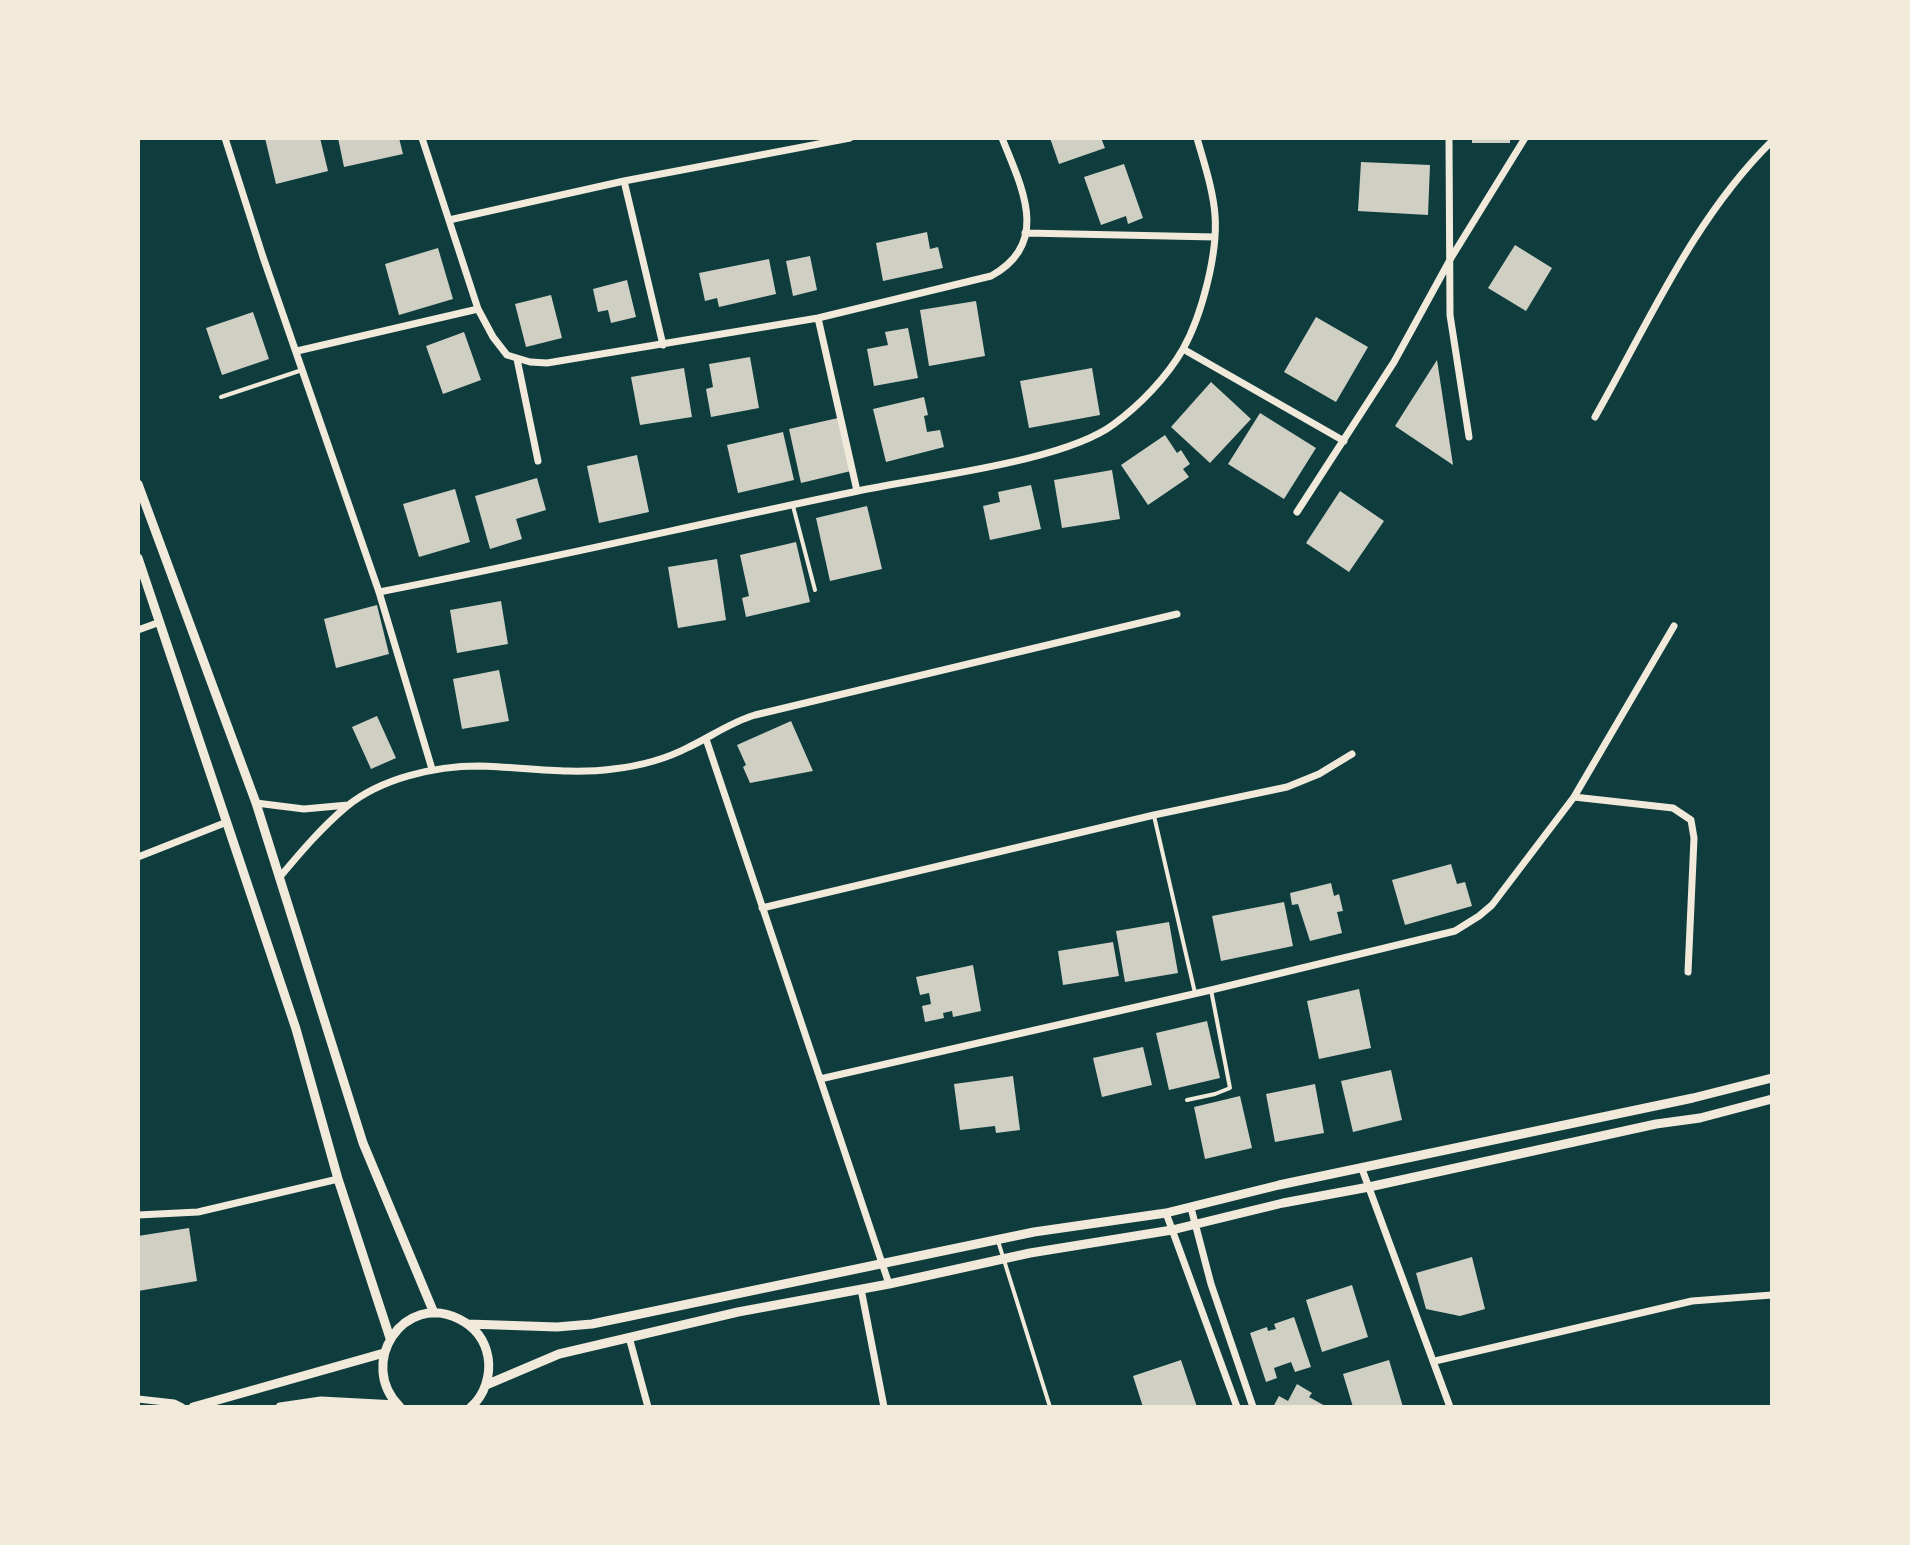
<!DOCTYPE html>
<html>
<head>
<meta charset="utf-8">
<style>
	body { margin:0 }
	#map { position:relative; width:1910px; height:1545px; overflow:hidden; background:#0f3d3e; font-family:"Source Serif 4",serif }
	canvas { display:block }
	.frame { position:absolute; inset:0; border:140px solid #f1e9da; pointer-events:none }
</style>
</head>
<body>
<div id="map">
<canvas width="1910" height="1545"></canvas>
<div class="frame"></div>
</div>
<script>
const context = document.querySelector('canvas').getContext('2d');
context.lineJoin = 'round';
function fill(path, color) { context.fillStyle = color; context.fill(path, 'evenodd'); }
function strokePath(path, color, width, dash) { context.strokeStyle = color; context.lineWidth = width; context.lineCap = dash ? 'butt' : 'round'; context.setLineDash(dash || []); context.stroke(path); }
fill(new Path2D(`
	M265,138h55l8,33 -52,13z
	M338,138h61l4,16 -59,13z
	M1050,138h51l4,10 -46,16z
	M1472,138h38v5h-38z
	M1361,162l69,3 -2,50 -70,-4z
	M1124,164l19,54 -15,6 -2,-8 -25,9 -17,-48z
	M927,232l3,17 8,-2 5,21 -60,13 -7,-38z
	M1515,245l37,23 -26,43 -38,-23z
	M438,248l15,51 -54,16 -14,-51z
	M810,256l7,34 -24,6 -7,-35z
	M769,259l7,35 -57,13 -2,-9 -12,3 -6,-28z
	M627,280l9,37 -25,6 -3,-13 -10,2 -5,-23z
	M551,295l11,43 -36,9 -11,-43z
	M976,301l9,55 -56,10 -9,-56z
	M253,312l16,47 -47,16 -16,-47z
	M1316,317l52,30 -32,55 -52,-30z
	M908,328l10,50 -44,8 -7,-37 21,-4 -3,-13z
	M464,332l17,48 -38,14 -17,-48z
	M750,357l9,51 -48,9 -5,-28 7,-2 -4,-23z
	M1437,360l16,105 -58,-39z
	M684,368l8,49 -52,8 -9,-48z
	M1092,368l8,47 -71,13 -9,-47z
	M1211,382l40,37 -41,44 -39,-36z
	M924,397l4,18 -4,1 3,16 13,-2 4,17 -58,15 -13,-53z
	M1260,413l56,35 -32,51 -56,-35z
	M838,418l13,53 -50,12 -12,-54z
	M783,432l11,48 -56,13 -11,-48z
	M1165,435l12,18 4,-3 9,14 -7,5 6,8 -41,28 -27,-40z
	M637,455l12,57 -50,11 -12,-57z
	M1112,470l8,49 -58,9 -8,-48z
	M537,478l9,32 -30,9 6,20 -32,10 -15,-53z
	M1031,485l10,44 -51,11 -7,-34 17,-4 -2,-10z
	M455,489l15,53 -51,15 -16,-53z
	M1340,491l44,30 -35,51 -43,-29z
	M867,506l15,63 -52,12 -14,-63z
	M796,542l14,60 -64,15 -4,-19 7,-2 -9,-41z
	M717,559l9,61 -48,8 -10,-61z
	M501,601l7,43 -51,9 -7,-43z
	M377,605l12,49 -53,14 -12,-49z
	M499,670l10,51 -47,8 -9,-50z
	M377,716l19,42 -25,11 -19,-42z
	M791,721l22,50 -63,12 -7,-16 3,-2 -9,-20z
	M1451,864l6,20 8,-2 7,24 -67,19 -13,-45z
	M1331,883l3,13 5,-2 4,17 -6,1 5,21 -32,8 -12,-37 -6,1 -2,-12z
	M1284,902l9,44 -72,15 -9,-45z
	M1169,922l9,51 -53,9 -9,-51z
	M1113,942l6,34 -56,9 -5,-34z
	M973,965l8,46 -28,6 -1,-6 -9,2 1,5 -19,4 -3,-16 9,-2 -2,-11 -9,2 -4,-18z
	M1359,989l12,59 -52,11 -12,-58z
	M1207,1021l13,57 -51,12 -13,-57z
	M1143,1047l9,38 -50,12 -9,-39z
	M1391,1070l11,50 -49,12 -12,-51z
	M1013,1076l7,54 -24,3 -1,-7 -35,4 -6,-46z
	M1315,1084l9,49 -49,9 -9,-48z
	M1240,1096l12,52 -47,11 -11,-52z
	M189,1228l8,53 -59,10v-55z
	M1472,1257l13,52 -25,7 -34,-7 -10,-36z
	M1352,1285l16,52 -46,15 -16,-52z
	M1294,1317l17,50 -16,5 -4,-10 -17,6 3,10 -11,4 -16,-49 17,-6 1,4 8,-2 -2,-5z
	M1181,1360l16,47h-54l-10,-31z
	M1389,1360l14,47h-50l-10,-33z
	M1297,1384l15,9 -3,4 18,10h-54l6,-11 9,5z`), '#cfcfc3');
strokePath(new Path2D(`
	M221,397l81,-27
	M793,506l22,84
	M1154,816l41,177
	M1187,1100l28,-6 15,-6 -19,-98
	M998,1241l52,166`), '#f1e9da', 4);
strokePath(new Path2D(`
	M225,138l38,119 116,335 53,177
	M422,138l56,171 15,28 14,18 23,7 17,1 271,-45 173,-42c61,-33 30,-90 11,-138
	M1449,138l1,177 19,122
	M624,181l39,164
	M449,220l175,-39 226,-43
	M1025,233l190,4
	M818,318l39,173
	M1183,349l161,92
	M297,351l181,-42
	M517,359l21,102
	M1595,417c54,-95 98,-198 177,-276
	M1297,512l97,-150 57,-104 74,-120
	M379,592c161,-31 319,-68 479,-101 65,-14 206,-29 256,-67 26,-19 53,-47 69,-75 19,-34 35,-96 32,-134 -2,-26 -11,-52 -18,-77
	M138,630l22,-8
	M706,739l183,545
	M1574,797l99,11 18,12 3,18 -6,134
	M256,803l48,6 44,-4
	M138,857l89,-35
	M279,878c21,-25 42,-50 67,-71 35,-29 89,-41 133,-41 44,1 90,9 134,3 27,-3 53,-10 76,-22 23,-11 42,-25 66,-32l422,-101
	M762,908l392,-93 133,-28 32,-13 33,-20
	M820,1079l391,-89 244,-59 24,-15 13,-11 82,-108 100,-171
	M1362,1169l88,238
	M1191,1208l20,76 42,123
	M1166,1213l71,194
	M138,1215l60,-3 140,-33
	M861,1289l23,118
	M629,1337l19,70
	M1435,1361l257,-60 80,-6
	M138,1399l36,4 8,4`), '#f1e9da', 7);
strokePath(new Path2D(`
	M138,484l118,319 107,340 71,170
	M138,558l158,471 42,150 52,159
	M468,1324l89,3 35,-3 442,-92 132,-19 113,-28 414,-87 79,-20
	M486,1385l73,-31 179,-42 151,-28 141,-31 142,-23 111,-27 86,-16 287,-63 44,-6 72,-19
	M193,1407l191,-54
	M280,1407l41,-6 76,4
	M400,1407c-44,-43 4,-116 59,-88 16,8 26,21 29,38 3,17 -3,38 -17,50`), '#f1e9da', 9);
</script>
</body>
</html>
